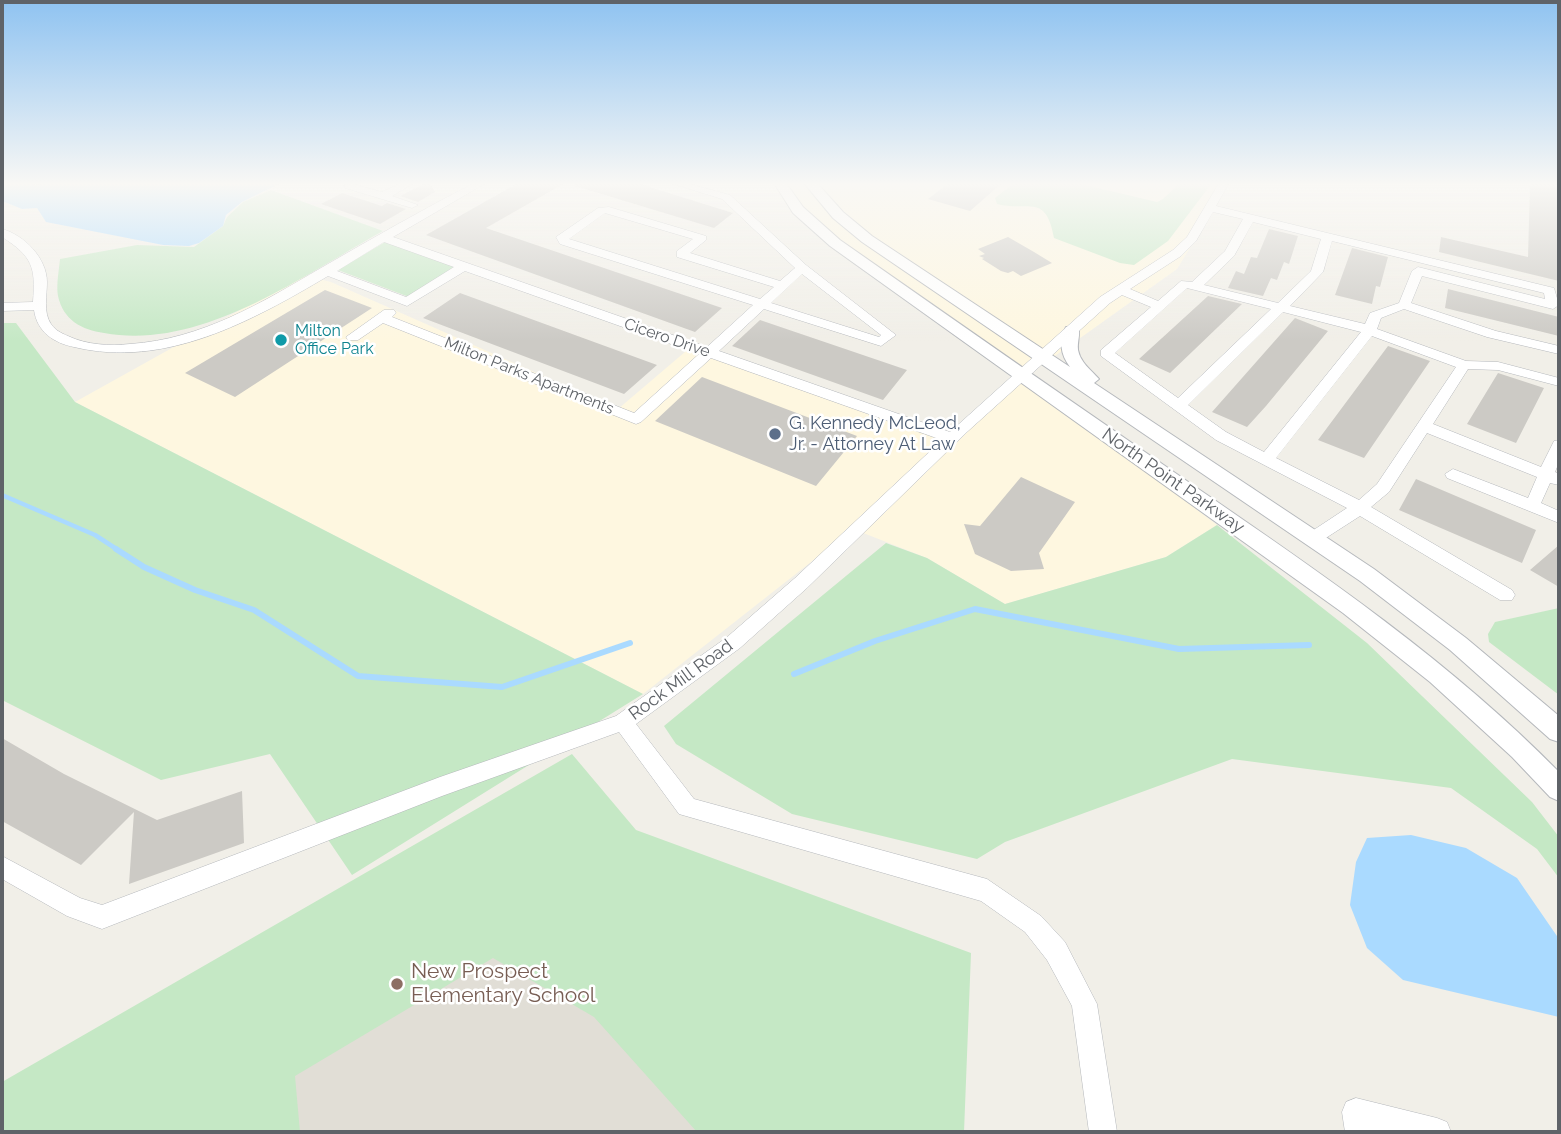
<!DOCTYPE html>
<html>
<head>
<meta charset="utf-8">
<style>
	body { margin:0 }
	#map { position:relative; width:1561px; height:1134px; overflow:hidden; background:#f1efe8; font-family:Raleway,sans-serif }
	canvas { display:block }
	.frame { position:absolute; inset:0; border:4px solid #5f6368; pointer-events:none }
</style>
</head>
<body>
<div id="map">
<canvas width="1561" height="1134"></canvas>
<div class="frame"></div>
</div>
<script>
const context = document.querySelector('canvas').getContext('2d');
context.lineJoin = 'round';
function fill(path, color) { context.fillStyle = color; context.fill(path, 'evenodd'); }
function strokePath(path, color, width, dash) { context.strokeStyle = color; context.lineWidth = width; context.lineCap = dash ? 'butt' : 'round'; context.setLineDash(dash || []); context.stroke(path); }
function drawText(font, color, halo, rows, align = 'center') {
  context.font = font + ' Raleway,sans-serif'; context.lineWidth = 5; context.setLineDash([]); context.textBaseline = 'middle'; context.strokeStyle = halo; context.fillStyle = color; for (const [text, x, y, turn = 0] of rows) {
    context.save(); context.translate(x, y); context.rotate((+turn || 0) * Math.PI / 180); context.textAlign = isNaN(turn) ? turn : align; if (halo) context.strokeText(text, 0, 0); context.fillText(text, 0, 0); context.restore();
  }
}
fill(new Path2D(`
	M783,183h447l-53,86 -153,109 193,147 -51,32 -161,47 -78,-46 -74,-29 -210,165 -568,-292 228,-127 28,7 287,127 74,-63 264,92 67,-59 -215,-155z`), '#fef7e0');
fill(new Path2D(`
	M454,862l247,270h-699z`), '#e1ded6');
fill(new Path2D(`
	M1014,183h63l80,19 6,-3 17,-16h32l-44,58 -34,24 -14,-2 -66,-25c-8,-46 -26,-26 -57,-34l-2,-6z
	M271,190l112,41c-81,45 -182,120 -279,102 -22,-3 -41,-13 -46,-37 -2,-11 1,-26 2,-37l77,-14 57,2 29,-21 4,-9 16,-15z
	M385,242l70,25 -46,30 -71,-27z
	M2,323h14l59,79 568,292 -291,181 -82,-121 -109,26 -159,-80z
	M1217,525l150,118 165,159 27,35v41l-22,-29 -86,-61 -219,-29 -227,83 -28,17 -185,-45 -116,-70 -12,-18 222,-183 41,15 78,46 161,-47z
	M1559,608v87l-70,-53 -1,-8 7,-12z
	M572,754l64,76 335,123 -7,179h-267l-103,-115 -101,-59 -198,118 5,56h-298v-50z`), '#c5e8c5');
fill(new Path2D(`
	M2,183h29l4,2 14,-2h232l-39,19 -16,13 -3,11 -24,17 -10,3 -26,-1 -117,-23 -9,-14 -15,1 -20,-8z
	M1411,835l55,13 51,30 42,61v78l-156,-37 -36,-32 -17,-43 6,-43 11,-24z`), '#aadaff');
strokePath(new Path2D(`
	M2,495l93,40 23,15`), '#aadaff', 4.5);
strokePath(new Path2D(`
	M116,549l28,18 51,23 59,20 104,66 144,11 128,-44
	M794,674l81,-33 100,-32 204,40 130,-4`), '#aadaff', 6);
fill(new Path2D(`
	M426,183h4l5,9 -17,10 -18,-6z
	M518,183h47l-79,45 236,80 -27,24 -269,-97z
	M575,183h62l96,30 -19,15 -139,-42z
	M949,183h53l-32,28 -42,-12z
	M1530,183l29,1v97l-120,-29 2,-15 87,20z
	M342,193l40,13 5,-3 19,6 -26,15 -59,-20z
	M1269,229l29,7 -9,28 -5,-2 -7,18 -6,-2 -8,18 -35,-8 8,-17 8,3 7,-17 6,1z
	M1008,237l26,15 18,11 -31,13 -8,-5 -5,2 -7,-2 -19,-12 2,-1 -5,-2 6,-2 -7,-5z
	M1352,248l36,9 -8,30 -4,-1 -4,18 -37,-9z
	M1448,289l111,28v19l-114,-28z
	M325,290l47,18 -137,89 -50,-24z
	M460,293l197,72 -33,29 -201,-76z
	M1208,296l34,8 -72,69 -31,-14z
	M1295,318l33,13 -62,75 -19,21 -35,-15z
	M760,320l147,50 -24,30 -151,-54z
	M1388,346l42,15 -66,97 -46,-18z
	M1498,373l46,15 -28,55 -49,-19z
	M702,377l155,59 -41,50 -161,-65z
	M1021,477l54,25 -36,51 5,16 -33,2 -36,-17 -11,-30 16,2z
	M1416,479l120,51 -14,33 -123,-53z
	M1559,545v42l-29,-17z
	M2,738l62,36 93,46 85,-29 2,52 -115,41 5,-72 -53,53 -79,-44z`), '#cccac5');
const minor = new Path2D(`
	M349,183l33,9 19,-9h13l-22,13 26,9 -6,3 -67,-20 -1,-2z
	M474,183h12l-93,54 314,110 46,-42 -193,-61 -4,-7 42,-29 11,-1 97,29v4l-16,13 90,28 15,-13 -73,-69 -52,-16h16l44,12 76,70 90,70 -15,11 -117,-37 -45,42 231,81 150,-135 73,-47 14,-13 32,-54h10l-13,23 338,82 5,17 -6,4 -131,-33 -11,27 85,28 63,15v8l-72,-17 -83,-28 -23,9 -4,11 89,32 32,1 61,16v8l-61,-16 -30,-1 -35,55 108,43 13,-26 5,-1v22l-4,10 4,2v11l-9,-2 -9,20 18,8v12l-112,-45 -2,-4 8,-5 75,29 9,-21 -110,-44 -38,59 -18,15 141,83 3,5 -3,5h-12l-140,-84 -42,27h-12l-3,-4 3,-4 41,-27 -131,-68 -115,-84v-6l50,-43 -29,-12 -12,8 -143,129 -160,156 -67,60 -104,76 58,75 293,80 54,37 24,26 32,62 20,128h-28l-17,-126 -25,-46 -22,-28 -44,-31 -302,-87 -60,-82 -177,64 -340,133 -35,-13 -65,-37v-23l78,42 22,7 338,-128 176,-61 110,-78 69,-60 147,-138 -231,-82 -70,64 -5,2 -253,-101 -25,17h-10l-2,-3 38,-27h10l2,3 -4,4 242,96 65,-59 -234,-83 -58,35 -79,-30c-76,45 -163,93 -254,71 -20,-4 -37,-15 -40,-37l-32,1v-8l31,-1c3,-35 -1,-46 -31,-65v-8c22,6 45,29 45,53 0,13 -4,30 4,42 4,6 10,9 17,12 19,9 41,10 62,8 72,-5 131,-41 191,-76 50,-29 101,-58 153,-85zM1213,212l30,7 -18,32 -33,31 -11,-1 -23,20 -28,-12 51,-33 15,-15zM605,213l88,26 -16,12v6l97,30 -14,12 -191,-60zM1253,222l68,17 -10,32 -33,32 -74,-18 30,-29zM1332,241l212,52 1,6 -127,-32 -6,4 -13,32 -29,10 -5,11 -75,-18 33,-34zM384,242l70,25 -48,30 -69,-26zM802,274l79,61 -2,2 -108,-34zM1187,288l84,21 -93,89 -63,-45zM1283,312l78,20 -97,120 -38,-20 -38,-27zM1372,336l84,31 -79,117 -18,16 -83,-42z
	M1356,1098l81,20 10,4 4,10h-68l-11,-2 1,2h-28l-3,-20 4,-10z`);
const tertiary = new Path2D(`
	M774,183h12l17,24 37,33c118,83 238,166 357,248 127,87 254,174 362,284v29l-9,-4 -38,-40 -82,-75 -87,-69 -513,-367 -37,-33z
	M804,183h13l26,29 29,24 198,131c-10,-13 -11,-26 -4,-40h12c3,7 -1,14 0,23 2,12 13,20 21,29l-5,4 280,186 92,69 93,78v26l-9,-3 -100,-89 -90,-69 -498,-339 -29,-24z`);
strokePath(minor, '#b5b8bc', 1);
strokePath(tertiary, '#b5b8bc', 2);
fill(minor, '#fff');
fill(tertiary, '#fff');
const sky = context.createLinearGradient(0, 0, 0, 341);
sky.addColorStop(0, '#8fc3f1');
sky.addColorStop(0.54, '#f9f8f5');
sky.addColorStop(1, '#f9f8f500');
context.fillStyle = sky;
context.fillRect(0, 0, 1561, 341);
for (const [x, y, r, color] of [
	[281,340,7,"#0f9aa8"],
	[775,434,7,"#5c6f8a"],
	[397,984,7,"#8d6e63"]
]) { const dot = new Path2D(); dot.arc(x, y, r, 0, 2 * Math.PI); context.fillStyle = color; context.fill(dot); strokePath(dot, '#fff', 2.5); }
drawText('16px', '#0d838f', '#fff', [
	["Milton",295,331],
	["Office Park",295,349]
], 'left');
drawText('16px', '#5f6368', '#fff', [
	["Cicero Drive",667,338,19],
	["Milton Parks Apartments",529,376,22]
]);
drawText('18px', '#4e5e75', '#fff', [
	["G. Kennedy McLeod,",789,424],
	["Jr. - Attorney At Law",789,445]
], 'left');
drawText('18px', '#5f6368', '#fff', [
	["North Point Parkway",1173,481,35],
	["Rock Mill Road",681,680,-36]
]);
drawText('21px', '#785e54', '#fff', [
	["New Prospect",411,972],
	["Elementary School",411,996]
], 'left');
</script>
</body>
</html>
